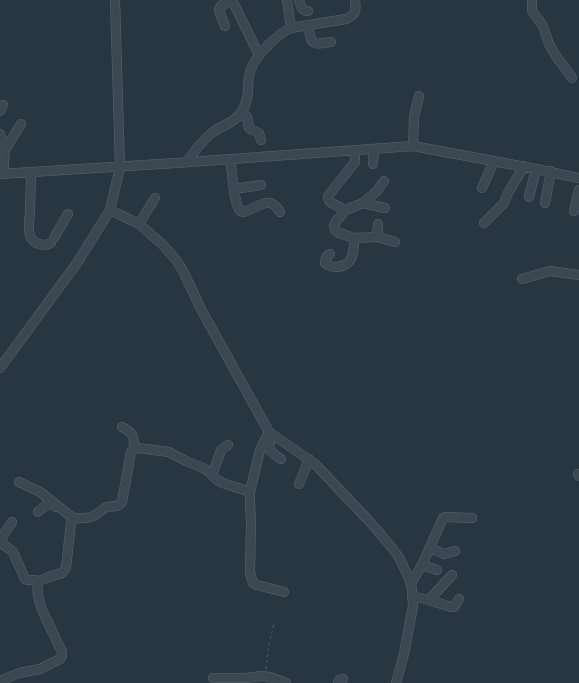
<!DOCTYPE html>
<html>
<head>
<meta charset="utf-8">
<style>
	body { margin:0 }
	canvas { display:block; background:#283641 }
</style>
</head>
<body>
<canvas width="579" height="683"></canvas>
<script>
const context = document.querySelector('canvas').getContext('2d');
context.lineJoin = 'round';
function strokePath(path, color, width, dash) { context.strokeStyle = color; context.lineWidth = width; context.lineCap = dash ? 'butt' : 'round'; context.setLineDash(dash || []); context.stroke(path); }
const minor = new Path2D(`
	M232,0l27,55
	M287,0l4,28
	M299,0c2,6 2,11 9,11
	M532,0v11l11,15 6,18 7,12 16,22
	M308,25c4,20 2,20 23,17
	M225,26l-5,-13 -1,-4 2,-3 11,-6
	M0,111l3,-6
	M242,112l5,5 2,11 3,2 7,3 2,7
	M0,134l5,16 -2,24
	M413,146l1,-29 5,-21
	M5,150l16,-26
	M354,151l1,6v5l-27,34c0,10 11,7 15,15l-1,4 -5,5 -3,5 1,5 4,3 15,5 23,-1 18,5
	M230,159c2,9 4,44 9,50 1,3 2,2 5,3l21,-9c8,-1 11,3 15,9
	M187,162c8,-11 15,-22 26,-30 10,-7 23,-10 29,-21 9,-14 4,-25 8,-39 4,-15 27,-38 41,-44l55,-9c11,-5 10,-9 9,-19
	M373,164l1,-15
	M31,172c0,14 -1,27 -1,41 -1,7 -2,16 0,22 2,9 14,12 21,8
	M0,174l176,-11 237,-17 123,23 43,9
	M482,188l12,-27
	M234,189l27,-4
	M529,197l7,-28
	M363,203l22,5
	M545,203l6,-32
	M110,210l29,14 24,21 14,16 6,10 19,40 67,121 46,32 56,59 22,26 7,10 11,24 1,7 1,16 -9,48 -8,29
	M343,211l20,-8 14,-12 7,-10
	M574,211l5,-21
	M484,223l20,-20 4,-10 16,-27
	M139,224l16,-26
	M377,237l1,-13
	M54,238l14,-24
	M330,254c-4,2 -5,5 -5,9 3,3 7,4 12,4 17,-2 17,-15 17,-29
	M522,279l28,-8 29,4
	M0,368l77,-105 33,-53 10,-43 -5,-167
	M269,432l-9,18 -10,42v11l1,19 -1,51 3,10 4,2 27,7
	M272,434c-4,16 -5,16 9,25
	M134,449l4,-1 31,4 5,3 12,6 17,7 5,3 9,9 6,3 27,9
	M578,474l1,2
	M212,475l8,-22 1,-3 7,-5
	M19,482l21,10 33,26
	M299,484l10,-25
	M38,512c6,-6 11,-11 18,-5
	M12,522l-10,15v4l2,4 9,7 12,27 3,1h7l3,3
	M430,548l14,6 11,-3
	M422,565l15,5
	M411,583l11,-18 21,-47 2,-1 27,1
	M412,596l17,4 22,7h3l5,-8
	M429,600l23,-25
	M213,678h32l17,-2 8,1 16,6
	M0,681l19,-8 21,-4 20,-10 2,-3v-4l-20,-42c-2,-6 -7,-23 -3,-28 3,-4 18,-7 23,-9l4,-5 5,-46 1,-3c6,-2 13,0 19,-2 6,-2 9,-6 14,-9 6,-3 12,1 17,-6l9,-50 3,-3c0,-13 0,-16 -12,-22
	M338,683l1,-3 4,-1`);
strokePath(minor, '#59656e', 10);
strokePath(new Path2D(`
	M266,669l2,-19 6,-27`), '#4a5f5f', 1, [3, 3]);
strokePath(minor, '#3c4851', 9);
</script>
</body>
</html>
